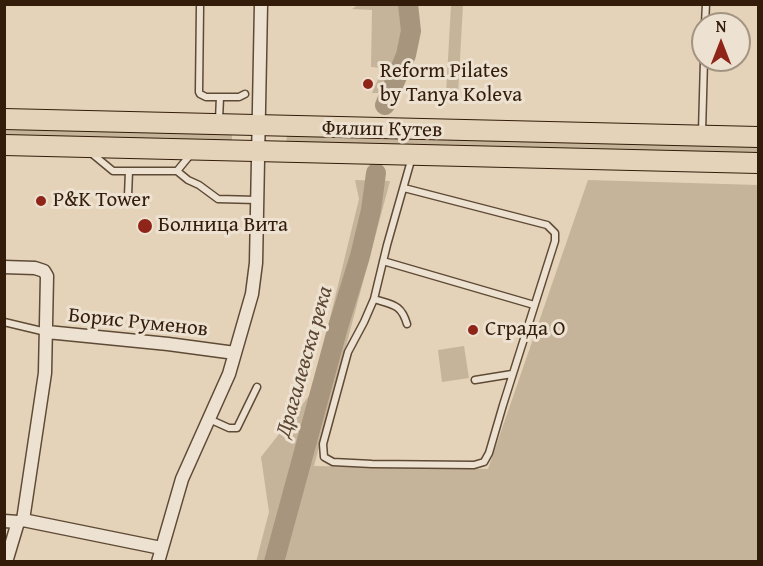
<!DOCTYPE html>
<html>
<head>
<meta charset="utf-8">
<style>
	body { margin:0 }
	#map { position:relative; width:763px; height:566px; overflow:hidden; background:#e4d3b8; font-family:"Gentium Book Plus",serif }
	canvas { display:block }
	.frame { position:absolute; inset:0; border:6px solid #331c0a; pointer-events:none }
	.north { position:absolute; left:691px; top:12px; width:60px; height:60px; box-sizing:border-box; background:#ede2d1; border:2px solid #a39381; border-radius:50%; rotate:0deg; font-size:16px; font-weight:700; line-height:24px; text-align:center; color:#331c0a }
	.north::after { content:''; display:block; margin:auto; width:21px; height:27px; background:#8f2418; clip-path:polygon(50% 0,100% 100%,50% 72%,0 100%) }
</style>
</head>
<body>
<div id="map">
<canvas width="763" height="566"></canvas>
<div class="frame"></div>
<div class="north">N</div>
</div>
<script>
const context = document.querySelector('canvas').getContext('2d');
context.lineJoin = 'round';
function fill(path, color) { context.fillStyle = color; context.fill(path, 'evenodd'); }
function strokePath(path, color, width, dash) { context.strokeStyle = color; context.lineWidth = width; context.lineCap = dash ? 'butt' : 'round'; context.setLineDash(dash || []); context.stroke(path); }
function drawText(font, color, halo, rows, align = 'center') {
  context.font = font + ' "Gentium Book Plus",serif'; context.lineWidth = 6; context.setLineDash([]); context.textBaseline = 'middle'; context.strokeStyle = halo; context.fillStyle = color; for (const [text, x, y, turn = 0] of rows) {
    context.save(); context.translate(x, y); context.rotate((+turn || 0) * Math.PI / 180); context.textAlign = isNaN(turn) ? turn : align; if (halo) context.strokeText(text, 0, 0); context.fillText(text, 0, 0); context.restore();
  }
}
fill(new Path2D(`
	M358,5h46c10,33 -6,58 -20,88h-12l11,-25 -12,-1 1,-57 -20,-1z
	M451,5h12l-5,90 -12,-1z
	M5,127l227,6v12l-227,-6z
	M287,134l471,12v13l-472,-13z
	M355,180l35,1 -76,285 174,3 100,-289 170,5v376l-502,1 13,-50 -8,-55 51,-65 47,-193z
	M464,346l5,32 -27,4 -4,-32z`), '#c6b49a');
strokePath(new Path2D(`
	M385,105l21,-50 5,-24 -3,-27
	M274,562l64,-235 22,-71 11,-46 5,-37`), '#a8957d', 20);
const lane = new Path2D(`
	M200,7l-1,85 1,2 6,3h33l6,-3
	M705,24l1,-20
	M219,120l1,-23
	M702,132l2,-72
	M90,152l23,19h64l14,-17
	M177,171l11,9 11,5 19,14 39,1
	M404,188l143,37 8,8v8l-52,164 -14,48 -5,9 -10,3 -102,-1 -39,-2 -9,-5 -1,-13 25,-92 16,-30 10,-23 13,-54 25,-88
	M128,196l1,-25
	M383,261l151,44
	M374,299c19,6 27,5 33,25
	M4,322l42,10
	M475,380l37,-6
	M209,419l20,9h8l20,-41`);
const street = new Path2D(`
	M4,267l31,1 9,3 3,5 -2,97 -22,147
	M47,332l121,12 67,9
	M4,521l14,1 5,-2 138,28
	M6,562l12,-40
	M158,562l24,-83 47,-105 23,-80 4,-31 5,-259`);
const primary = new Path2D(`
	M4,119l754,18
	M4,145l754,18`);
strokePath(lane, '#5f4a36', 9);
strokePath(street, '#5f4a36', 15);
strokePath(primary, '#331c0a', 22);
strokePath(lane, '#ede2d1', 6);
strokePath(street, '#ede2d1', 12);
strokePath(primary, '#e4d3b8', 20);
for (const [x, y, r, color] of [
	[368,84,6,"#8f2418"],
	[41,201,6,"#8f2418"],
	[145,226,8,"#8f2418"],
	[473,330,6,"#8f2418"]
]) { const dot = new Path2D(); dot.arc(x, y, r, 0, 2 * Math.PI); context.fillStyle = color; context.fill(dot); strokePath(dot, '#ede2d1', 2); }
drawText('21px', '#331c0a', '#ede2d1', [
	["Reform Pilates",380,72],
	["by Tanya Koleva",380,96],
	["P&K Tower",53,201],
	["Болница Вита",158,226],
	["Сграда О",485,330]
], 'left');
drawText('21px', '#331c0a', '#ede2d1', [
	["Филип Кутев",382,130,1],
	["Борис Руменов",138,323,6]
]);
drawText('italic 22px', '#5c4632', '#ede2d1', [
	["Драгалевска река",305,362,-74]
]);
</script>
</body>
</html>
